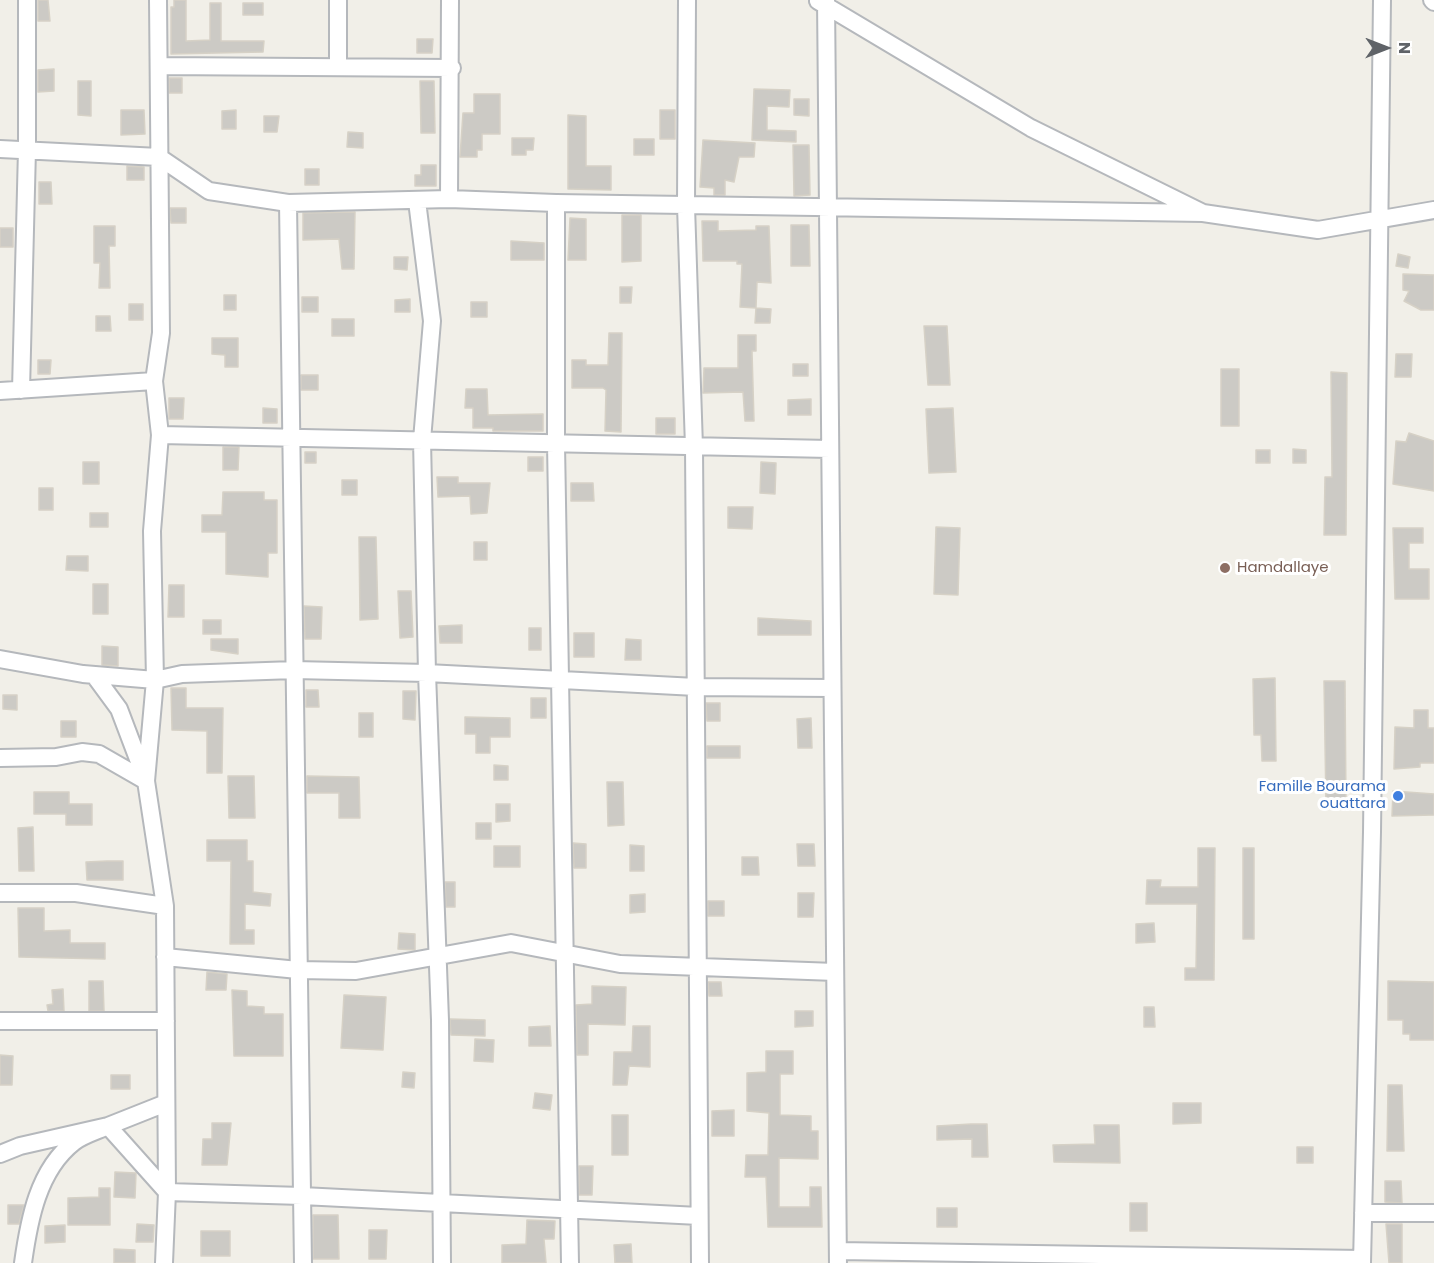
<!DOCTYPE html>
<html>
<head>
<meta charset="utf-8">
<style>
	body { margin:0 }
	#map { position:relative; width:1434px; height:1263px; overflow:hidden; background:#f1efe8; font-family:Poppins,sans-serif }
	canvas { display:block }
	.north { position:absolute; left:1356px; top:18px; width:60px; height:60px; -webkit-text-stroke:4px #fff; paint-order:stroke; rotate:90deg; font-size:16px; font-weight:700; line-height:24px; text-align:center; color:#5f6368 }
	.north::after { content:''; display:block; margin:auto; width:21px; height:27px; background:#5f6368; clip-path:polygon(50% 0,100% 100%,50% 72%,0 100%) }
</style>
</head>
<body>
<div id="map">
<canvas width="1434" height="1263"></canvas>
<div class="north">N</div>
</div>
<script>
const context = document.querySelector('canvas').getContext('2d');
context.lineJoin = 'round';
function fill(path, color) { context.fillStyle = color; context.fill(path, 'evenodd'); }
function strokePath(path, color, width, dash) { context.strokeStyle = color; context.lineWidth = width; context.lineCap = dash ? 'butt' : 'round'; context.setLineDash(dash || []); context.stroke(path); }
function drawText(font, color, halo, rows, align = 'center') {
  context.font = font + ' Poppins,sans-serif'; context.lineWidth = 6; context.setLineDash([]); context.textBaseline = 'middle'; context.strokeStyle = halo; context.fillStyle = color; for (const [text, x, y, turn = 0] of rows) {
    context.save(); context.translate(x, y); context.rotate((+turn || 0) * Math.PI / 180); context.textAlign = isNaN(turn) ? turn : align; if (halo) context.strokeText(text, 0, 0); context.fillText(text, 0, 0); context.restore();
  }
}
const building = new Path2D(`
	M38,0h10l2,21h-12z
	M174,0h12v41l24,-1v-37h11v38h43l-1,11 -92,2v-47h3z
	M243,3h20v12h-20z
	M417,39h16l-1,14h-15z
	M54,69v22l-16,1v-22z
	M169,78h13v15h-13z
	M78,81h13v35l-13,-1z
	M420,81h14l1,52h-14z
	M754,89l36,1 -1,17 -22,-1v24l29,1v11l-44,-2z
	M474,94h26v40h-18v16h-5v7h-17l3,-44h11z
	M794,99h15v17l-15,-1z
	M121,110h23l1,24 -24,1z
	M236,110v19h-14v-18z
	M660,110h15v29h-15z
	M568,115l18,1v50h25v24l-43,-1z
	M264,116h15l-2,16h-13z
	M348,132l15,1v15l-16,-1z
	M512,138h22l-1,12h-7v5h-14z
	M634,139h20v16h-20z
	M703,140l52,3 -1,14h-15l-5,25 -9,-2v15h-11v-7l-14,-1z
	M793,145h16l1,50 -16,1z
	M421,165h15v21h-21v-11h6z
	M127,166l17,1v13h-17z
	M305,169h14v16h-14z
	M39,182h12l1,22h-13z
	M170,208h16v15h-15z
	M355,212l-1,57h-12l-3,-30 -36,1v-27z
	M622,215h19v46l-19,1z
	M570,218l16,1v41h-18z
	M702,221h16v10l38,-1v-4h13l2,57 -14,-1 -1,26 -16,-1 2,-43h-5v-3h-34z
	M791,225h18l1,41h-19z
	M94,226h21v20h-6l1,42h-11l1,-25h-6z
	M0,228h13v19h-13z
	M511,241l33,2v17h-33z
	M1398,254l12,3 -2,11 -12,-2z
	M394,257h14l-1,13 -13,-1z
	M1403,274l31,1v35h-13l-17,-9 5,-10 -6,-1z
	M620,287h12l-1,16h-11z
	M224,295h12v15h-12z
	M302,297h16v15h-16z
	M410,299v13h-15v-12z
	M471,302h16v15h-16z
	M129,304h14v16h-14z
	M756,308l15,1 -1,14h-15z
	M96,316h14l1,15h-15z
	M332,319h22v17h-22z
	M924,326h23l3,59h-22z
	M609,333h13l-1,99 -16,-1 1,-41 -3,-2h-31v-28h14v5h22z
	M738,335h18v16h-4l2,70h-9l-2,-29 -40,1 1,-25h34z
	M212,338h26v29h-13v-12l-13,-1z
	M1396,354h16l-1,23h-16z
	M38,360h13l-1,14h-12z
	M793,364h15v12h-15z
	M1221,369h18v57h-18z
	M1331,372l16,1 -1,162h-22l1,-58h7z
	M301,375h17v15h-17z
	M466,389h21l1,26 55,-1v17h-50v-3h-20v-20h-8z
	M169,398h15l-1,21h-14z
	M811,399v16h-23v-15z
	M263,408l14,1v14h-14z
	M953,408l3,64 -27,1 -3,-64z
	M656,418h19v16h-19z
	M1409,433l25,8v50l-41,-7 3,-43 10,1z
	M223,447h16l-1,23h-15z
	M1293,449l13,1v13h-13z
	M1256,450h14v13h-14z
	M305,452h11v11h-11z
	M528,457h15v14h-15z
	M83,462h16v22h-16z
	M761,462l15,1 -1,31 -15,-1z
	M437,477h21v6h32l-3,30 -16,1 -1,-18 -32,1z
	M342,480h15v15h-15z
	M571,483h22l1,18h-23z
	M39,488h14v22h-14z
	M223,492h41v8h13v53h-9v24l-42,-3v-42h-24v-17h20z
	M728,507h25l-1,22 -24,-1z
	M90,513h18v14h-18z
	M936,527l24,1 -2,67 -24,-1z
	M1393,528h30v15h-14v26h20v30h-34z
	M359,537h17l2,82 -18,1z
	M474,542h13v18h-13z
	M67,556h21v15l-22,-1z
	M93,584h15v30h-15z
	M169,585h15v32h-16z
	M398,591h13l2,46 -13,1z
	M304,606l18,1 -1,32h-16z
	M758,618l53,3v14h-53z
	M203,620h18v14h-18z
	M462,625v18h-22l-1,-17z
	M529,628h12v22h-12z
	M574,633h20v24h-20z
	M211,639h27v15l-27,-4z
	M626,639l15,1v20h-16z
	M102,646l16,1v19l-16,-1z
	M1275,678l1,83h-14l-1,-26h-7l-1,-56z
	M1324,681h21l1,125h-20z
	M171,688h15v20h37l-1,65h-15v-42l-35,-1z
	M306,690h12l1,17h-13z
	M403,691h13l-1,29 -12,-1z
	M3,695h14v15l-14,-1z
	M531,698h15v20h-15z
	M706,703h14v18h-13z
	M1414,710h14v18h6v35h-14v4l-26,2 1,-42 19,1z
	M359,713h14v24h-14z
	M465,717l45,1v19h-20v16h-14v-19h-11z
	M811,718l1,30h-14l-1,-29z
	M61,721h15v16h-15z
	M707,746h33v12h-33z
	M494,765l14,1v14h-14z
	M228,776h26l1,42h-26z
	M307,776l52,1 1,41h-21v-25h-32z
	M607,782h16l1,43 -16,1z
	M1393,791l41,3v21l-42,1z
	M34,792h35v12h23v21h-26v-11h-32z
	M496,804h14v17l-14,1z
	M476,823h15v16h-15z
	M33,827l1,44h-15l-1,-43z
	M207,840h40v21h6v31l18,2 -1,12 -25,-2v26h9v14h-24l1,-83h-24z
	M573,843l13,1v24h-12z
	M797,844h17l1,22h-17z
	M630,845l14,1v25h-14z
	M494,846h26v21h-26z
	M1198,848h17l-1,132h-29v-12h11l1,-64h-51l1,-24h14l-1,7h38z
	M1243,848h11v91h-11z
	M742,857h16l1,18h-17z
	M107,861h16v19h-36l-1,-18z
	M445,882h10v25h-9z
	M798,893h16l-1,24h-15z
	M645,894v18l-15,1v-18z
	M708,901h16v15h-16z
	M18,908h26v23l26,-1v13h35v16l-86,-2z
	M1154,923l1,19 -19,1v-19z
	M399,933l16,1v16l-17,-1z
	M207,972l20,2 -1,16h-20z
	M89,981h14l1,30h-15z
	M1388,981l46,1v58h-24v-6h-7v-14h-15z
	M708,982h13l1,14h-13z
	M592,986l34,1 -1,38 -37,-1v31h-11l-1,-50 16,-1z
	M63,989l1,22h-16l-1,-6 6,-1 -1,-14z
	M232,990l15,1v15l17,1v7h19v42h-49z
	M344,995l42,2 -3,53 -42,-2z
	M1144,1007h10l1,20h-11z
	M795,1011h18v15l-18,1z
	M450,1019l35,1v16l-34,-1z
	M550,1026l1,20h-22v-19z
	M633,1026h17v41l-21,-1 -2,19h-14l1,-33h18z
	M475,1039l19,1 -1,22 -19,-1z
	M766,1051h27v23h-13v41l31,1v15h7v28l-39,-1v49h31v-20h11l1,40h-54l-2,-50h-21l1,-22h22l1,-42 -22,-2v-38l19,-1z
	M0,1055l13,1 -1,29h-12z
	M403,1072l12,1 -1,15 -12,-1z
	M111,1075h19v14h-19z
	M1388,1085h14l2,66h-17z
	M535,1093l17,2 -2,15 -17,-2z
	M1173,1103h28v20l-28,1z
	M734,1110v26h-22v-25z
	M612,1115h16v40h-16z
	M212,1123h19l-4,42h-25l1,-26h9z
	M971,1124h16l1,33h-16v-18l-35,1v-14z
	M1094,1125h25l1,38 -66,-1 -1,-17 42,-1z
	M1297,1147h16v16h-16z
	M579,1166h14l-1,29h-13z
	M115,1172l21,1 -1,25 -21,-1z
	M1385,1181h16l1,22 -17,-1z
	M99,1188h11v37h-42v-27l31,-1z
	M1130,1203h17v28h-17z
	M8,1205h16l-5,19h-11z
	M937,1208h20v19h-20z
	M313,1215h25l1,44h-26z
	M527,1220l28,1 -1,18h-10l2,24h-44v-18l24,-1z
	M137,1224l17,1 -1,17h-17z
	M1386,1224h16v39h-13z
	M65,1225v17l-20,1v-17z
	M369,1230h18l-1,29h-17z
	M201,1231h29v25h-29z
	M631,1244l1,19h-17l-1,-18z
	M114,1249l21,1v13h-21z`);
fill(building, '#cccac5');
strokePath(building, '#d6d1c6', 1.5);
const street = new Path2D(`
	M158,0l3,333 -7,48 6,54 -8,96 3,149 -9,101 19,125 2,286 -3,71
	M338,0v67
	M687,0l-1,206 8,241 6,816
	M826,0l12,1263
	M1432,0l2,2
	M818,1l213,127 172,85 115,17 116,-20
	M159,66l293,2
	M0,149l159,8 50,34 79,12 161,-4 107,4 647,10
	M449,199l1,-199
	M417,201l15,120 -10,119 5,233 13,347 2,243
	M288,203l15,1060
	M556,203v241l14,819
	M21,390l6,-241v-149
	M0,391l154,-10
	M160,435l670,14
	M0,659l83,15 72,6 27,-6 112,-4 133,3 269,14 136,1
	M94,675l25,34 25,66
	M0,758l56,-1 26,-5 17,2 47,27
	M0,893h76l89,13
	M165,957l133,13 58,1 155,-28 109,21 215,8
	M0,1021h166
	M0,1154l20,-8 88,-20 58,-23
	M1363,1213h71
	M838,1251l524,8
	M23,1263c6,-43 15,-93 51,-121 9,-7 23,-11 34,-16l59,66 135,4 397,20
	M1362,1263l10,-431 10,-832`);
strokePath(street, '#b5b8bc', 20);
strokePath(street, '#fff', 16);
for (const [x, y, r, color] of [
	[1225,568,6,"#8d6e63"],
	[1398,796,6,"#3f7fe0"]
]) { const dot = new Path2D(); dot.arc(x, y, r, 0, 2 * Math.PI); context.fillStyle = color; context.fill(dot); strokePath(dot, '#fff', 2); }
drawText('15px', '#785e54', '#fff', [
	["Hamdallaye",1237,568]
], 'left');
drawText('15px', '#366cbe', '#fff', [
	["Famille Bourama",1386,787],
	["ouattara",1386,804]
], 'right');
</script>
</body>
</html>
